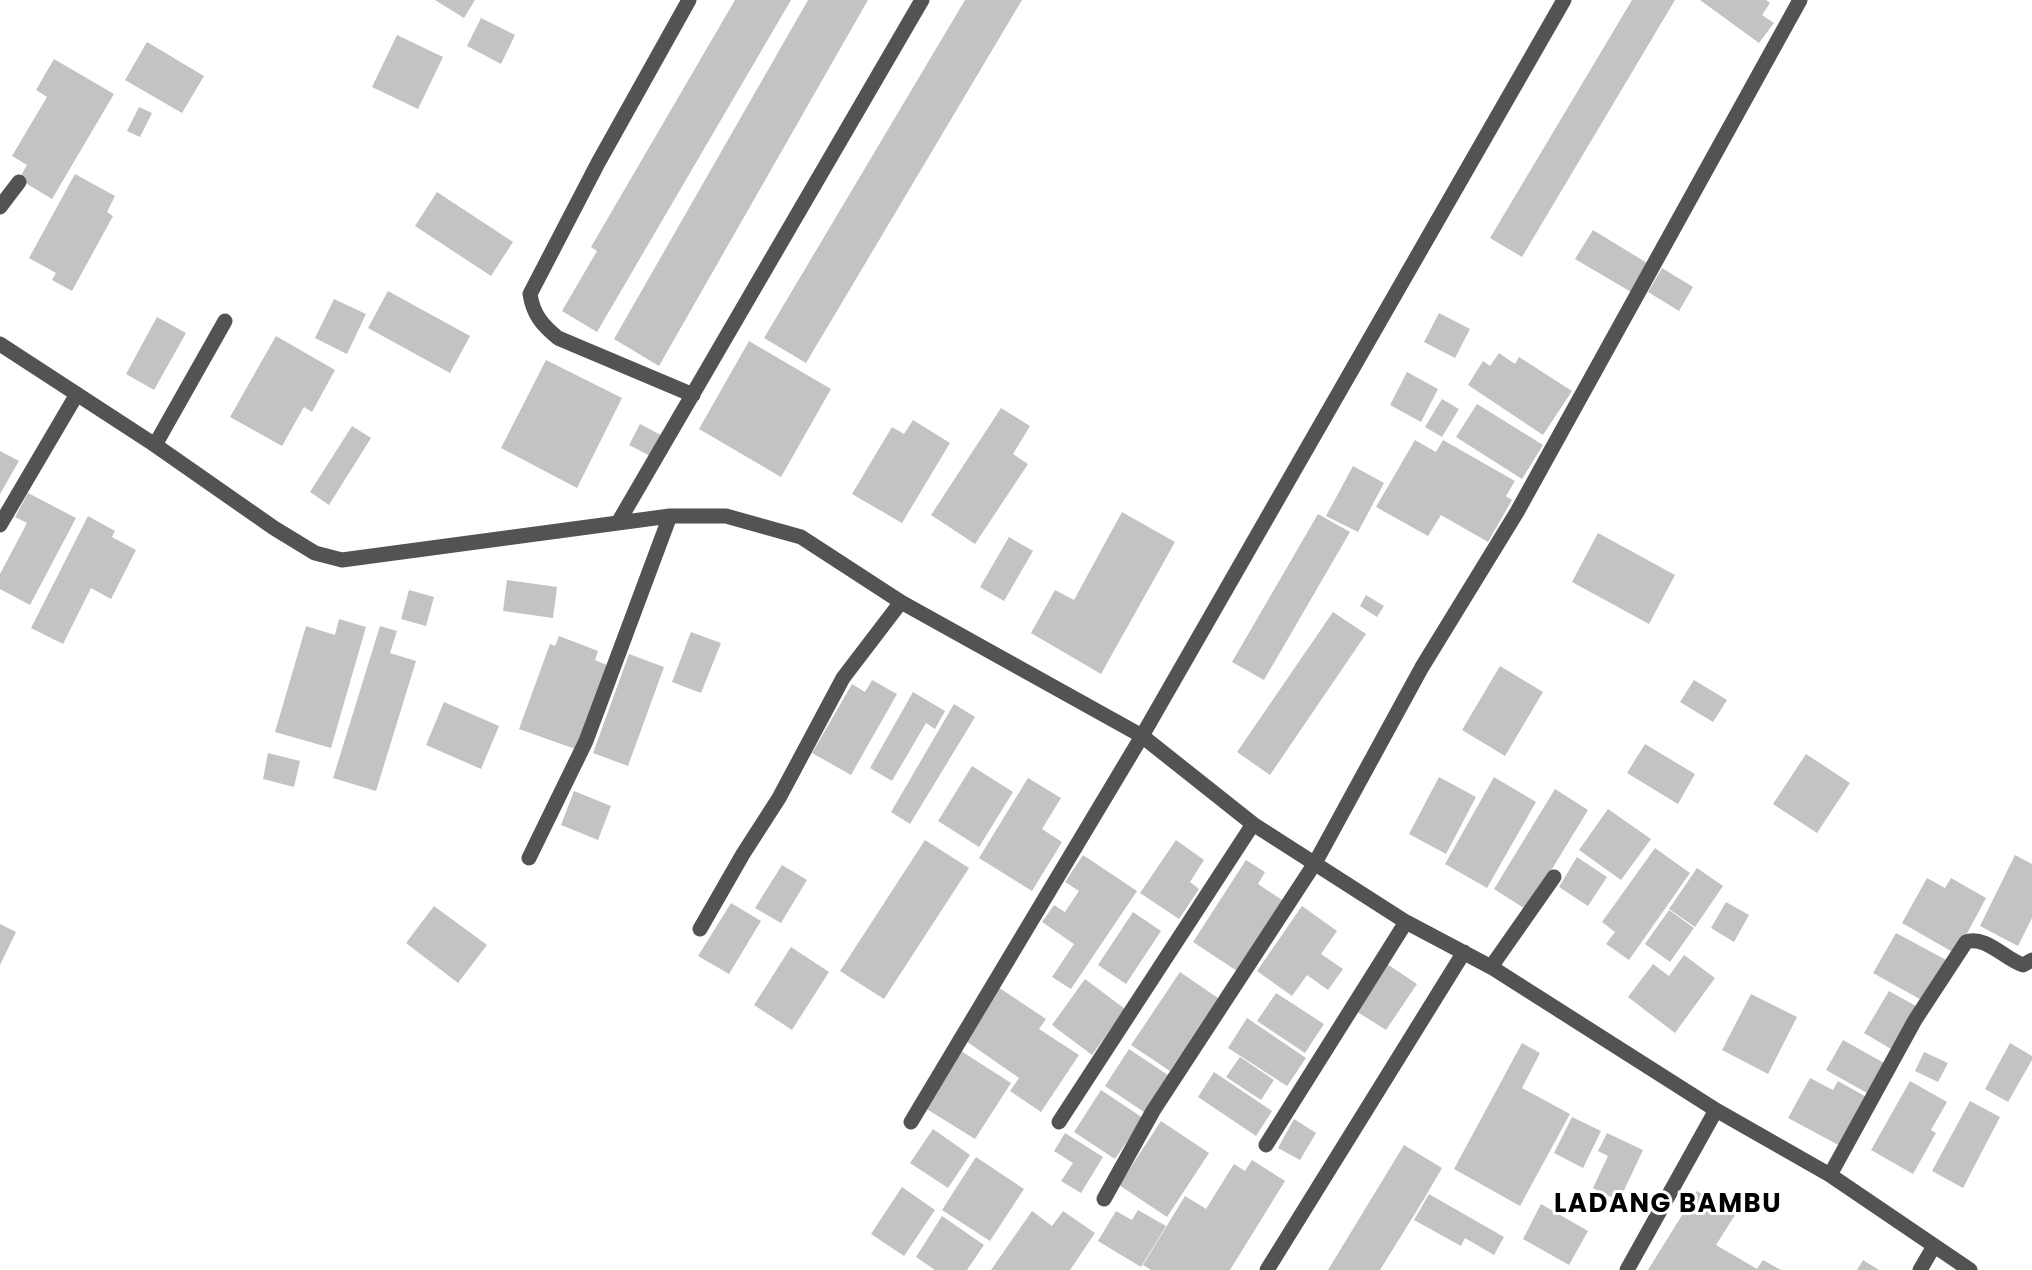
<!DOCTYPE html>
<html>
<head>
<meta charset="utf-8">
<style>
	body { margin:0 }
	canvas { display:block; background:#fff }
</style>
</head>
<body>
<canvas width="2032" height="1270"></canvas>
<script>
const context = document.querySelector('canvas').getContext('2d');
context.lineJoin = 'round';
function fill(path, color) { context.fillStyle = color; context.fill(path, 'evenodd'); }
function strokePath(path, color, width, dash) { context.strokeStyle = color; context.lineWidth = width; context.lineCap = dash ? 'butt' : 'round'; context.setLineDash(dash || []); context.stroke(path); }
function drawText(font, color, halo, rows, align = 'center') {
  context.font = font + ' Poppins,sans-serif'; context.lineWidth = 6; context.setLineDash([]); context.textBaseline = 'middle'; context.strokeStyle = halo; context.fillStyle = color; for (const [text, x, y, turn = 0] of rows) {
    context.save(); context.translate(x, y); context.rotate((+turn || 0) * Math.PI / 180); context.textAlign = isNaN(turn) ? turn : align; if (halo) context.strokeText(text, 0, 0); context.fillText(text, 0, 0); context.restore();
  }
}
fill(new Path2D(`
	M435,0h40l-11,18z
	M735,0h56l-194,332 -35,-21 35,-60 -6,-4z
	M808,0h60l-209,366 -45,-27z
	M965,0h57l-216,363 -42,-25z
	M1632,0h43l-153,257 -32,-19z
	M1700,0h66l4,3 -8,12 12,8 -15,20z
	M481,18l34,17 -14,29 -34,-18z
	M397,35l46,22 -25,52 -46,-22z
	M147,42l57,34 -22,37 -57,-33z
	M54,59l60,35 -62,105 -33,-20 8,-14 -15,-9 35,-59 -11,-7z
	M139,107l13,6 -12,24 -13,-6z
	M75,174l40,22 -8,16 6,4 -41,75 -20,-11 4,-7 -27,-15z
	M437,192l76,50 -22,34 -76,-50z
	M1593,230l54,33 -16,29 -56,-33z
	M1662,268l31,19 -14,24 -31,-19z
	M388,291l82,45 -20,37 -82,-45z
	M334,299l32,15 -19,40 -32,-16z
	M1439,313l31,16 -15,29 -31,-16z
	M157,317l29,16 -32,57 -28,-16z
	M276,336l59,34 -23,42 -8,-5 -22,39 -52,-29z
	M749,341l82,48 -50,88 -82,-48z
	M1499,353l16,11 4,-7 53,34 -29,44 -75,-50 15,-24 7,5z
	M546,360l76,38 -45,90 -76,-40z
	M1407,372l31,17 -17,33 -31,-17z
	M1442,399l17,10 -17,28 -17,-10z
	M1477,404l66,41 -21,34 -66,-42z
	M1001,408l29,18 -17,28 15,10 -53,80 -44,-29z
	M913,420l37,23 -48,80 -50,-29 40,-67 12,7z
	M640,424l21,11 -11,21 -21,-11z
	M352,426l19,12 -42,67 -19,-13z
	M1415,440l21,12 7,-12 72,41 -9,15 6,4 -24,42 -47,-27 -13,21 -52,-29z
	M0,451l19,10 -19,33z
	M1353,466l31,17 -26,49 -32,-16z
	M28,493l48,25 -46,87 -30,-16v-15l27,-51 -12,-6z
	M1122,512l53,30 -74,132 -70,-41 24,-43 19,10z
	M1318,514l32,18 -86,148 -32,-18z
	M88,516l27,15 -3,6 24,13 -25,49 -20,-11 -28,56 -32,-16z
	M1598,533l77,42 -26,49 -77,-42z
	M1009,537l24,14 -29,50 -24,-14z
	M507,580l50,7 -4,31 -50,-7z
	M409,590l25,7 -8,29 -25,-7z
	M1366,595l18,11 -7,11 -17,-11z
	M1333,612l33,22 -96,141 -33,-23z
	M339,619l27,8 -35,121 -56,-16 31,-106 29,9z
	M380,626l17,5 -7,22 26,8 -40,130 -43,-13z
	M691,632l30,11 -20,50 -29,-11z
	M559,636l39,15 -3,9 14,6 -31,84 -59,-21 31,-85 5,2z
	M629,654l35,13 -36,99 -35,-13z
	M1500,666l43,26 -38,64 -43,-26z
	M872,680l25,14 -46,81 -39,-22 40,-69 13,8z
	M1694,680l33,20 -14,22 -33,-20z
	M913,692l32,19 -10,18 -9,-6 -34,58 -22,-13z
	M444,702l55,24 -18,43 -55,-24z
	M954,704l21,13 -65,107 -19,-12z
	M1645,744l50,30 -17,30 -51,-31z
	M268,753l32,8 -6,26 -31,-8z
	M1806,754l44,29 -33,50 -44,-29z
	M972,766l41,26 -34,55 -41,-26z
	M1439,777l37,20 -30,57 -37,-20z
	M1494,777l42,25 -49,86 -42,-24z
	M1028,778l33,20 -19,31 20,13 -30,49 -53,-33z
	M1555,789l33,21 -61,100 -33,-21z
	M574,791l37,15 -13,34 -37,-15z
	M1608,809l43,30 -30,41 -42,-30z
	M925,840l44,28 -85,131 -44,-28z
	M1176,840l28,20 -14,22 9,7 -20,30 -39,-26z
	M1655,848l35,25 -61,87 -23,-16 9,-12 -13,-10z
	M1083,855l54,36 -66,98 -19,-12 22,-33 -32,-22 12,-17 11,7 14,-21 -14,-9z
	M2015,855l17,9v54l-14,28 -38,-20z
	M1577,857l30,20 -19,29 -29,-19z
	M1246,860l19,12 -7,12 27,18 -45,71 -47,-31z
	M782,865l25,15 -26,43 -26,-15z
	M1697,868l26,18 -28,41 -26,-18z
	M1927,878l18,10 6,-10 35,20 -30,56 -54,-31z
	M1726,902l23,13 -15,27 -23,-14z
	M731,903l30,18 -32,53 -31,-18z
	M434,906l53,39 -29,38 -52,-40z
	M1302,906l35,25 -16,23 22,15 -15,21 -21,-15 -15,21 -35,-25z
	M1669,910l25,18 -24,34 -25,-18z
	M1133,912l28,19 -35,53 -28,-19z
	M0,924l16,8 -16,33z
	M1896,933l52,28 -23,41 -52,-29z
	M791,947l38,25 -37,58 -38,-25z
	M1684,955l31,23 -40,55 -47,-36 25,-33 16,12z
	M1387,964l30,20 -31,46 -30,-19z
	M1180,972l38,26 -48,73 -39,-26z
	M1085,979l40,30 -33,46 -40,-30z
	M998,987l48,32 -7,10 40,26 -38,57 -31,-21 9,-13 -56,-39z
	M1889,991l27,15 -25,43 -27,-16z
	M1276,993l48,31 -19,29 -48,-32z
	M1751,994l46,23 -29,57 -46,-24z
	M1247,1018l59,40 -19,28 -59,-38z
	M1843,1040l41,23 -17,30 -41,-23z
	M1522,1043l18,10 -18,35 48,26 -50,92 -66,-37z
	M2010,1043l22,13v4l-24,42 -23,-13z
	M1129,1049l39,26 -24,37 -39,-26z
	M961,1051l50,32 -36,56 -50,-31z
	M1924,1052l24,11 -10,19 -23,-11z
	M1240,1057l34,23 -13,20 -35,-23z
	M1214,1072l58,39 -16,25 -58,-39z
	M1810,1078l23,12 5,-9 32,18 -26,49 -56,-30z
	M1910,1081l37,21 -16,28 5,3 -23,41 -42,-24z
	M1101,1090l42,28 -28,41 -41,-27z
	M1970,1101l30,16 -37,71 -31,-17z
	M1572,1117l29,14 -18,37 -29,-15z
	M1294,1119l22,14 -16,27 -22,-12z
	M1161,1121l48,32 -42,64 -48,-32z
	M933,1129l37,26 -22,33 -38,-25z
	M1065,1133l38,24 -22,36 -20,-12 12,-18 -19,-12z
	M1607,1133l36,17 -24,51 -26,-13 15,-32 -10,-5z
	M1404,1145l38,23 -18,31 -44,71h-52z
	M976,1157l48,32 -34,52 -48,-31z
	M1252,1160l33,21 -55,89h-79l-8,-5 42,-69 21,13 28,-45 11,7z
	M902,1187l33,23 -31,46 -33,-22z
	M1697,1191l38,24 -19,30 41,24 6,-9 18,10h-133z
	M1429,1194l75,43 -10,18 -29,-17 -4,8 -47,-26z
	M1541,1204l47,27 -19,34 -46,-26z
	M1138,1210l28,16 -25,41 -43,-26 18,-30 16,9z
	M1032,1211l20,15 11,-15 32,22 -25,37h-79z
	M942,1216l42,29 -17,25h-32l-19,-13z
	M1863,1260l16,10h-22z`), '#c3c3c3');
strokePath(new Path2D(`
	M689,0l-91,163 -68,131c3,20 12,31 28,44l135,57
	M0,207l19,-25
	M0,344l155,101 119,83 41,25 27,7 328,-44h56l75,21 100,65 241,134 111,88 153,98 85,45 225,143 114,65 140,95
	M155,445l70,-124
	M619,521l303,-521
	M0,525l77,-131
	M529,858l57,-117 84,-225
	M700,929l43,-75 36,-56 64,-120 58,-76
	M1491,967l63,-90
	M911,1122l231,-386 422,-736
	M1059,1122l194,-298
	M1266,1145l140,-223
	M1830,1175l85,-155 51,-78c19,-7 39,17 57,23l9,-5
	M1104,1199l49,-88 162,-248 107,-196 95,-155 283,-512
	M1267,1270l197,-318
	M1627,1270l89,-160
	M1920,1270l14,-24`), '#535353', 15);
context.letterSpacing = '1.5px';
drawText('bold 26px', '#000', '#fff', [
	["LADANG BAMBU",1668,1205]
]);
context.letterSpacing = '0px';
</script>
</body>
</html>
